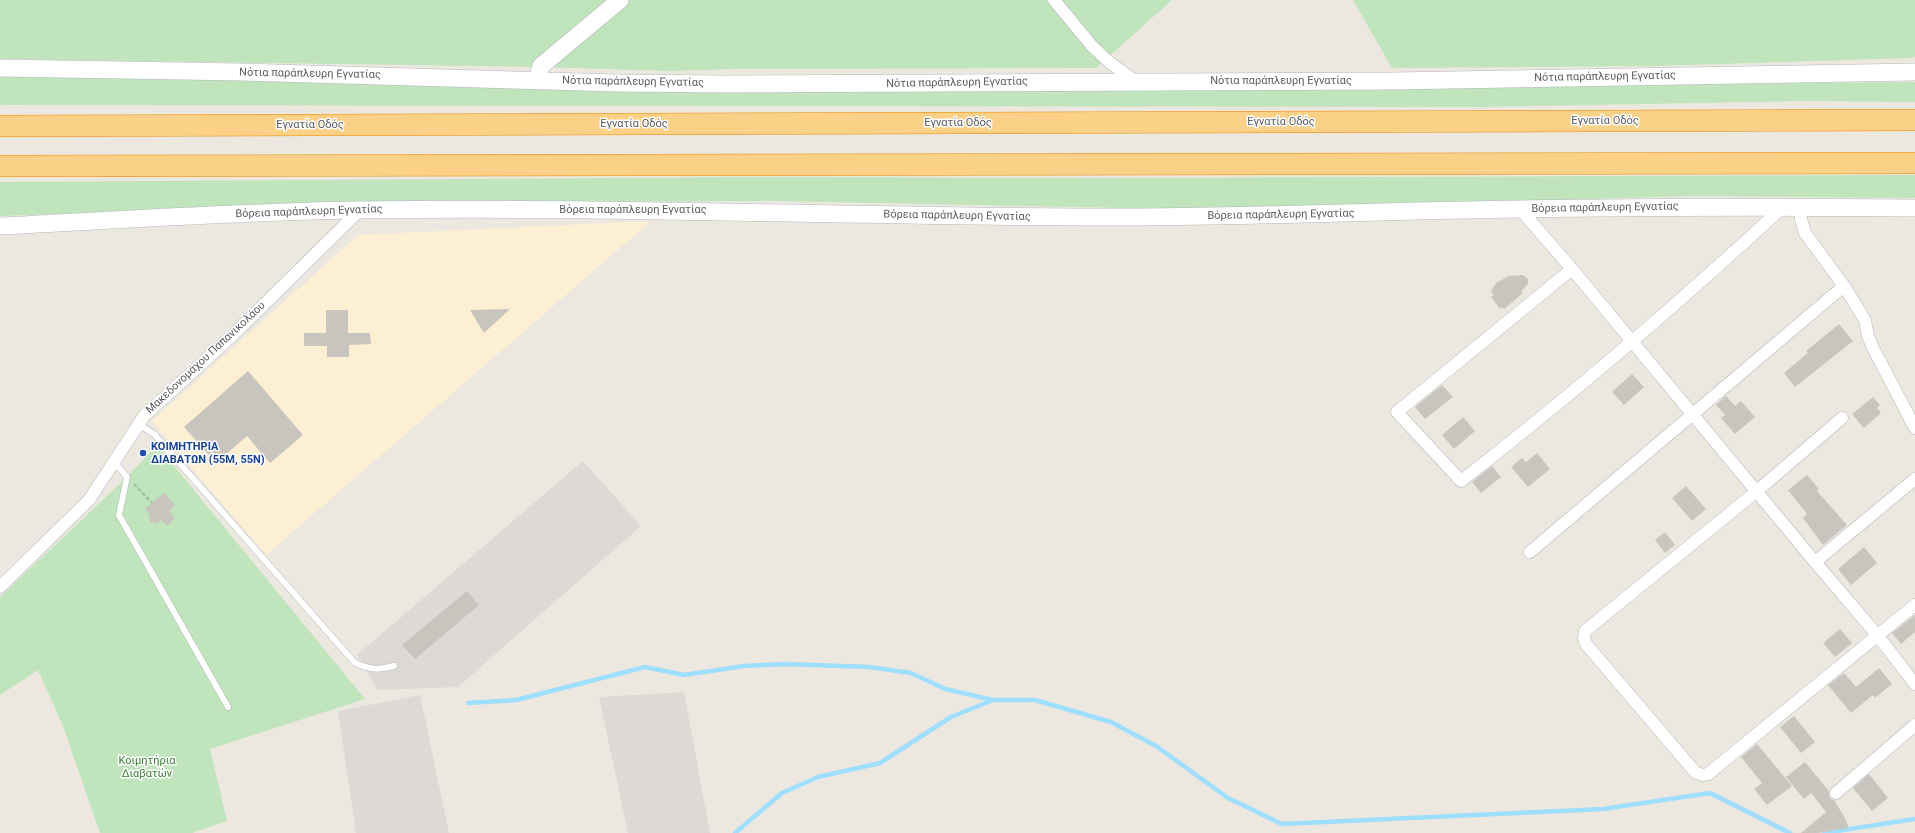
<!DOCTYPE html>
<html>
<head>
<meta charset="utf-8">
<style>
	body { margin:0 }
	canvas { display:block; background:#ece8e0 }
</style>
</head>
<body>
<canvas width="1915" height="833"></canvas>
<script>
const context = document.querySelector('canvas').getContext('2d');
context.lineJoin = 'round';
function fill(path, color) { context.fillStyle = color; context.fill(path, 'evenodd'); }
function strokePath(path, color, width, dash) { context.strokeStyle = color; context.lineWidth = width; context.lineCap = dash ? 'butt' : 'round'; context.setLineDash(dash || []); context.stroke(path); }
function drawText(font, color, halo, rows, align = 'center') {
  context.font = font + ' Roboto,sans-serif'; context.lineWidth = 3; context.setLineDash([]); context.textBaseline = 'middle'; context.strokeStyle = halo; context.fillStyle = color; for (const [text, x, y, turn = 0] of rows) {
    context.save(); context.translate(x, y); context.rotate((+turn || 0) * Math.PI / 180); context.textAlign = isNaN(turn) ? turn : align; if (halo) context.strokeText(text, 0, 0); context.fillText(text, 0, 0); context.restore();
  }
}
fill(new Path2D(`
	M651,221l-385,334 -114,-134 206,-186z`), '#fdefd3');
fill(new Path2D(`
	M583,461l58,65 -183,161 -80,3 -21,-35z
	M684,692l26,141h-82l-29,-136z
	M420,695l29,138h-93l-18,-122z`), '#dddad5');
fill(new Path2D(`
	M0,0h1172l-76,68 -360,1 -67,2 -127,-4 -542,-8z
	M1353,0h562v56l-3,2 -255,8 -265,2z
	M0,76l1042,14 873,-8v20l-109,-1 -326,6 -1480,-2z
	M1915,175v23l-222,-2 -468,14 -450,-9 -431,2 -344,13v-34l759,-5 341,1z
	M157,445l208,254 -155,50 17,72 -35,12h-92l-37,-107 -25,-56 -38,25v-98l127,-120z`), '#c0e4bc');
strokePath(new Path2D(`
	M468,703l48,-3 129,-33 39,8 60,-9 42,-2 83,3 42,6 34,16 48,11
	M735,833l47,-40 36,-16 62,-14 71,-46 42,-17h42l76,22 45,24 72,52 54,26 321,-15 107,-16 80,40
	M1824,833l91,-14`), '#9edefe', 4.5);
fill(new Path2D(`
	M1523,275l5,4v5l-7,7 2,2 -19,16 -2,-2 -2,2 -9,-12 3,-2 -3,-3 5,-9 13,-7z
	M510,309l-26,24 -14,-23z
	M326,310h22v23h22l1,11 -22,1v12h-22v-11h-23v-13h22z
	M1839,324l14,17 -58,46 -11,-14 24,-20 -2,-2z
	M248,371l55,64 -33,28 -23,-27 -31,27 -32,-36z
	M1632,374l12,13 -20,18 -12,-13z
	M1442,385l11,12 -28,22 -10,-12z
	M1726,396l9,10 6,-5 14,16 -20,17 -14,-16 4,-3 -9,-10z
	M1873,397l7,8 -3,3 4,5 -17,15 -12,-14z
	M1463,417l12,14 -21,18 -12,-14z
	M1537,453l13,16 -22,18 -17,-20 11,-9 4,4z
	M1492,466l9,11 -20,16 -9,-11z
	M1807,475l12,14 -2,2 30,34 -24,20 -20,-27 4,-4 -19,-24z
	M1686,486l20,23 -14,12 -20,-23z
	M164,493l11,12 -6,6 6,7 -8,8 -6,-6 -4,4 -7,-2 -1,-8 -4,-5z
	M1665,532l10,13 -10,8 -10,-13z
	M1864,547l13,16 -26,22 -13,-16z
	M467,591l12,14 -64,54 -13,-14z
	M1915,615v17l-14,12 -9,-11z
	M1840,629l12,14 -17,14 -12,-14z
	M1879,668l13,16 -17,14 -2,-3 -22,18 -23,-28 16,-12 12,14z
	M1794,716l21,26 -14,11 -21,-26z
	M1757,744l35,42 -25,19 -13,-16 8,-6 -21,-26z
	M1805,762l23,28 2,8 4,2 11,18 4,10 -31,5h-17l25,-21 -15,-19 -7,6 -18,-22z
	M1869,774l19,24 -16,13 -19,-23z`), '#c8c5bf');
const lane = new Path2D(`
	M138,424l16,10 201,229c16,7 22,7 39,3
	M113,461l14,16 -8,38 109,192`);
const street = new Path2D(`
	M1054,0l38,46 17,16 26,19
	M1800,207l1,12 4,14 39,53 21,34 3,16 5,12 42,80
	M1520,209l52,60 243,293 63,74 37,48
	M1572,269l-175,143 64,69c111,-86 218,-178 322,-274
	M1842,418l-85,73 -172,140 -1,7 2,6 109,128 7,3 6,-1 207,-169
	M1530,552l314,-266
	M1815,562l100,-83
	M0,587l89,-87 55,-84 90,-82 126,-124
	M1836,793l79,-68`);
const secondary = new Path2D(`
	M0,68l241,4 374,11 110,1 668,-3 522,-9
	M537,80l4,-14 79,-66
	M0,226c119,-6 237,-14 356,-16 250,-4 500,7 751,7 138,0 275,-6 413,-8 132,-2 263,-2 395,-1`);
const highway = new Path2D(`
	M0,126l1915,-6
	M0,166l1915,-3`);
strokePath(lane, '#b3b7bb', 7);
strokePath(street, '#b3b7bb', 13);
strokePath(secondary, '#b2b6bb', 18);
strokePath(highway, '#e98803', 22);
strokePath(new Path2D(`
	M134,484l18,19`), '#97c79f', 2.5, [4, 2]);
strokePath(lane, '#fff', 6);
strokePath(street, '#fff', 12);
strokePath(secondary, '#fff', 17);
strokePath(highway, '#fbd187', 21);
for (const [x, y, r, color] of [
	[143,453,4,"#1a4fb4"]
]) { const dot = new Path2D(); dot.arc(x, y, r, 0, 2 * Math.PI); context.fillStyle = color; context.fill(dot); strokePath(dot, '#fff', 1.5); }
drawText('11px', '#595d61', '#fff', [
	["Νότια παράπλευρη Εγνατίας",310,74,1],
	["Νότια παράπλευρη Εγνατίας",1605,77,-1],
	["Νότια παράπλευρη Εγνατίας",1281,81],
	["Νότια παράπλευρη Εγνατίας",633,82,1],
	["Νότια παράπλευρη Εγνατίας",957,83,-1],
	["Εγνατία Οδός",1605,121],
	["Εγνατία Οδός",1281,122],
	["Εγνατία Οδός",958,123],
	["Εγνατία Οδός",634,124],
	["Εγνατία Οδός",310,125],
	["Βόρεια παράπλευρη Εγνατίας",1605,208,-1],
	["Βόρεια παράπλευρη Εγνατίας",633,210],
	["Βόρεια παράπλευρη Εγνατίας",309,212,-2],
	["Βόρεια παράπλευρη Εγνατίας",1281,215,-1],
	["Βόρεια παράπλευρη Εγνατίας",957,216,1],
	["Μακεδονομάχου Παπανικολάου",206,358,-43]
]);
drawText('bold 11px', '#164399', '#fff', [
	["ΚΟΙΜΗΤΗΡΙΑ",151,447],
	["ΔΙΑΒΑΤΩΝ (55Μ, 55Ν)",151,460]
], 'left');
drawText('11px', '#3a8335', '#fff', [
	["Κοιμητήρια",147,761],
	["Διαβατών",147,774]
]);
</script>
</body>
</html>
